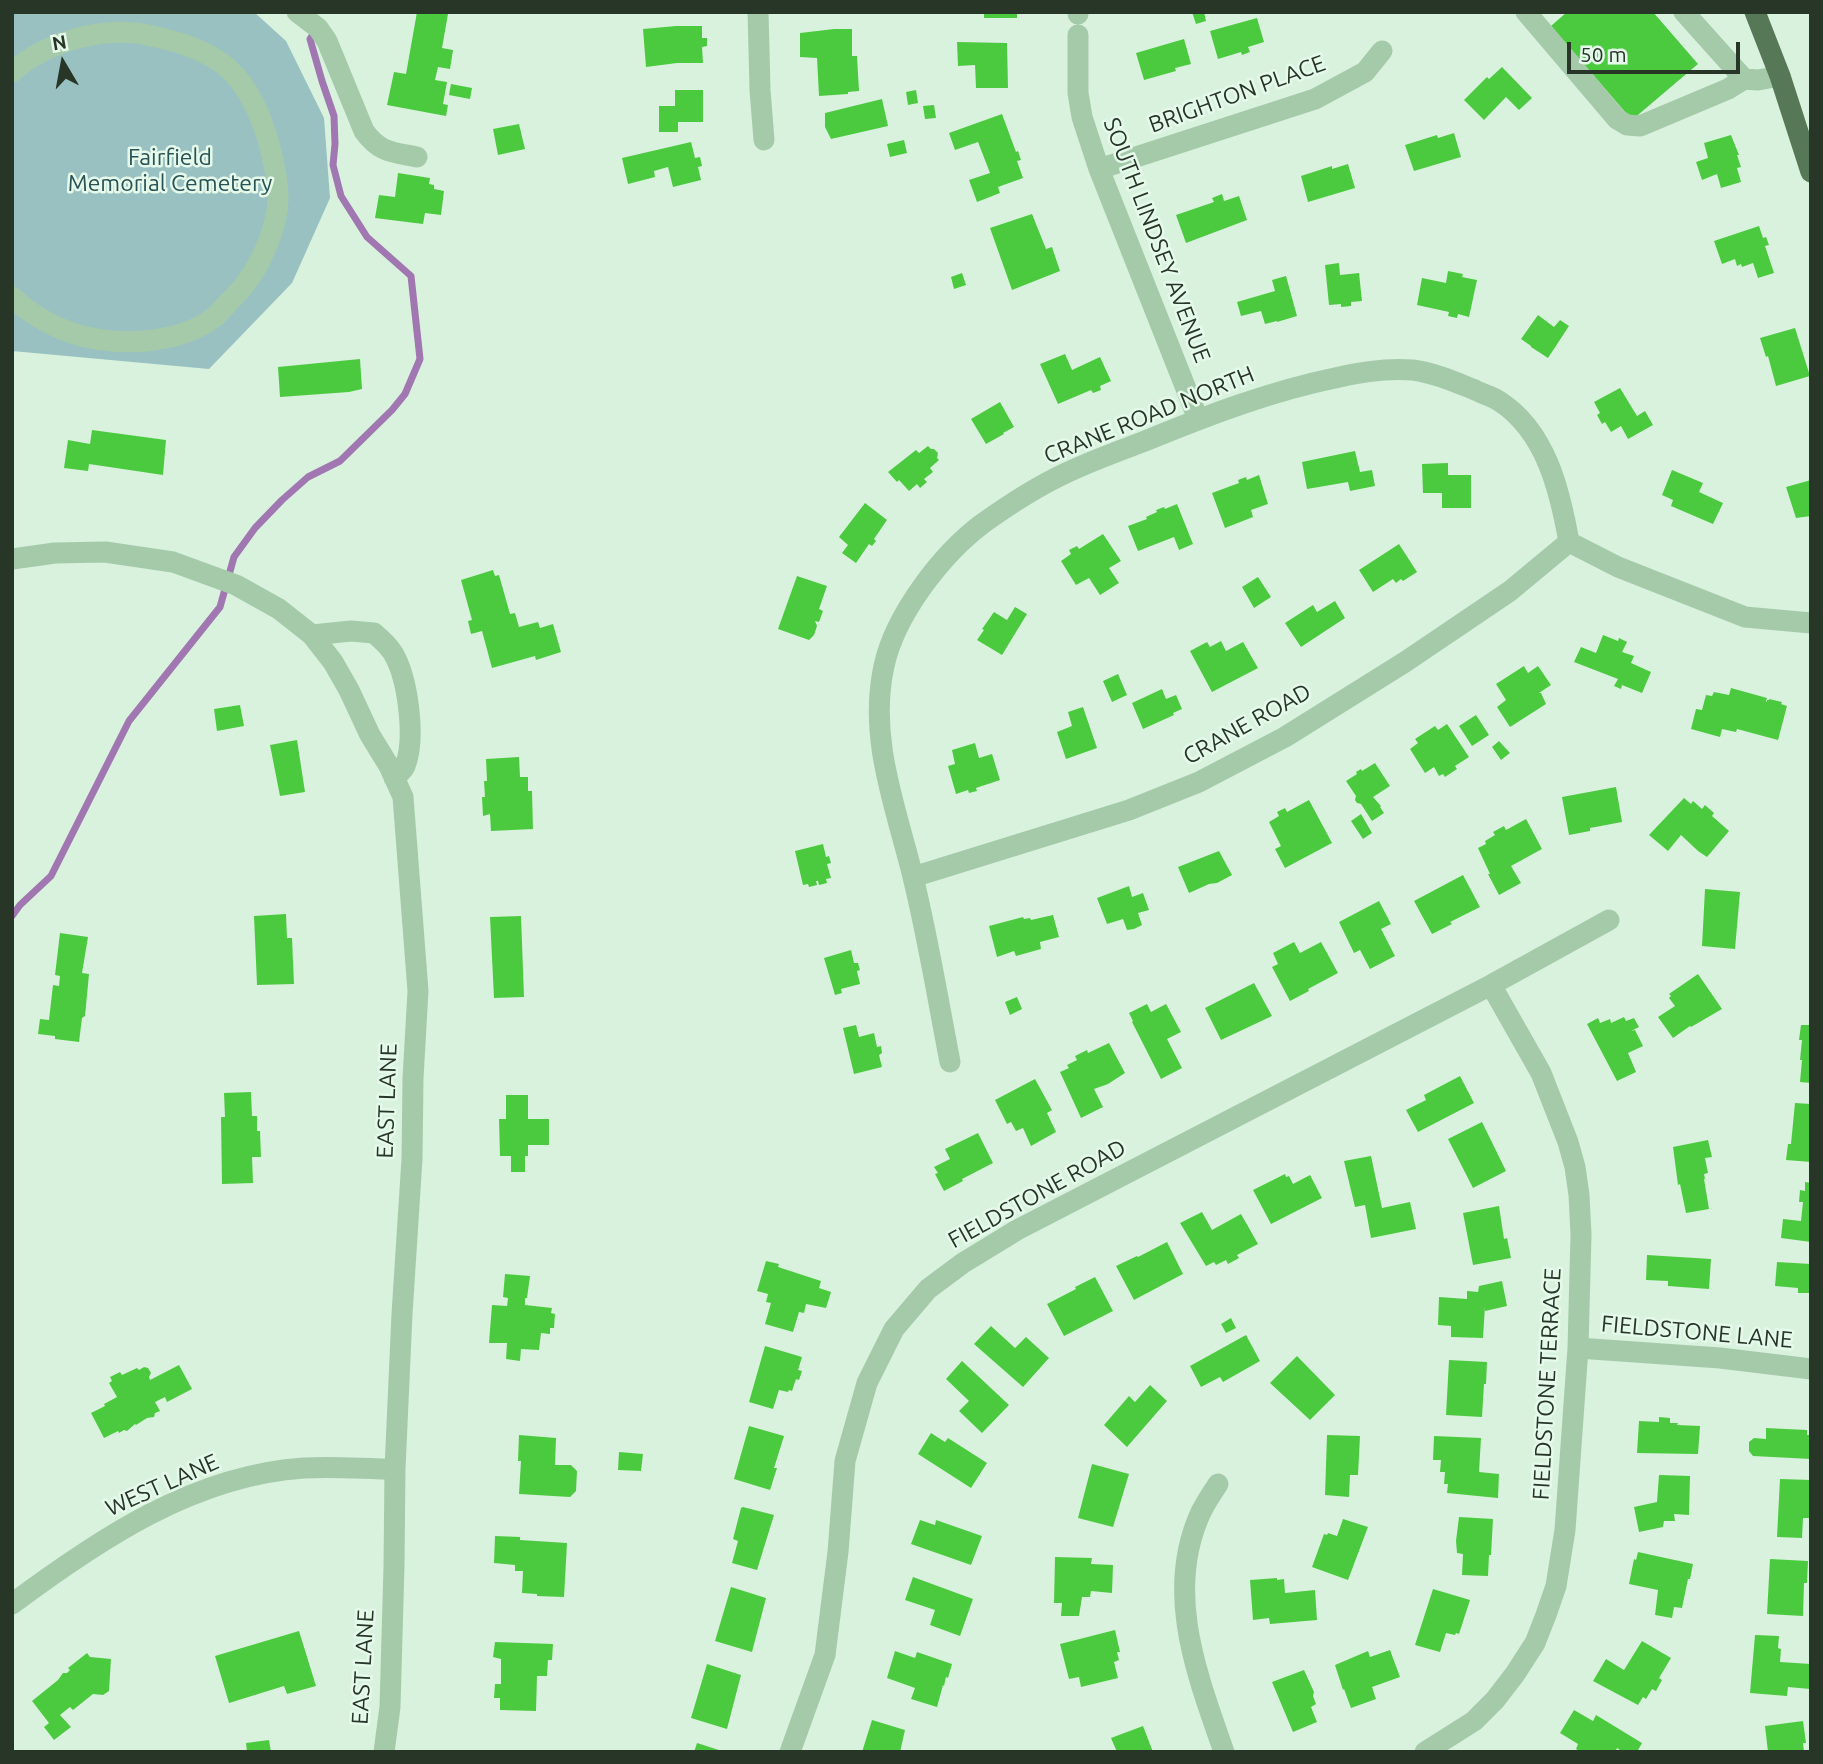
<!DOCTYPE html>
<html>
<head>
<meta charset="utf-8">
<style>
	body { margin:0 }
	#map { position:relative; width:1823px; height:1764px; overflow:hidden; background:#d9f2de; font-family:Ubuntu,sans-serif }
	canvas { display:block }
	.frame { position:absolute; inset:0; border:14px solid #273626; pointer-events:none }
	.north { position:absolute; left:28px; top:28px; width:70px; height:70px; -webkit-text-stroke:5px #e5faea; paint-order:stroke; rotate:350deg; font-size:19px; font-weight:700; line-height:28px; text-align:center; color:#273626 }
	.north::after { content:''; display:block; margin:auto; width:24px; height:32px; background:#273626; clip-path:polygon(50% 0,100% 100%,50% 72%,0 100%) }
	.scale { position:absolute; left:1567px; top:42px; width:173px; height:32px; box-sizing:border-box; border:4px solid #273626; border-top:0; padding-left:9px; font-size:21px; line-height:24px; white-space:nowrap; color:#273626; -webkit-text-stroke:5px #e5faea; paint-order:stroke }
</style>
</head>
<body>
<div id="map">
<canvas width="1823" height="1764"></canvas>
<div class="frame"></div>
<div class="north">N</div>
<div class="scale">50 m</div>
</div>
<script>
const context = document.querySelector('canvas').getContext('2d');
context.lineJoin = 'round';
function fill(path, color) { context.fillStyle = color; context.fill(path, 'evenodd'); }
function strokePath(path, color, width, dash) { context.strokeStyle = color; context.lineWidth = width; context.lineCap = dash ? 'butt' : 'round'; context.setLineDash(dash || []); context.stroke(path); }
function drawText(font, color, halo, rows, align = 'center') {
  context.font = font + ' Ubuntu,sans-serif'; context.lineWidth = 5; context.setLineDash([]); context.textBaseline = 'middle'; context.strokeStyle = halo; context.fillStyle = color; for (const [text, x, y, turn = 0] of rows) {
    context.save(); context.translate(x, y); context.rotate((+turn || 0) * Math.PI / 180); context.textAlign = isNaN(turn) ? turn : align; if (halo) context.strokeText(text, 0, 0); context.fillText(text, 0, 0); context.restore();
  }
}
fill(new Path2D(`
	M12,12h242l32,29 38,77 6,80 -38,85 -83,86 -197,-18z`), '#99c1c1');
strokePath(new Path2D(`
	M12,916l8,-11 31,-29 78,-155 91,-114 14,-50 21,-29 27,-28 26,-23 32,-16 52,-51 13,-16 15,-35 -9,-83 -44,-39 -26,-41 -8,-31 2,-21 -1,-28 -12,-35 -12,-42 2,-3`), '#a077b0', 7);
fill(new Path2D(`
	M417,12l31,2 -6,34 11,2 -3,19 -12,-2 -3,13 12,2 -4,22 5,1 -2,11 -59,-11 7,-33 12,2z
	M984,12h33v6h-33z
	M1192,12h12l2,9 -10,3z
	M1567,12h86l45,52 -66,56 -81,-94z
	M1257,18l7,24 -16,5 2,5 -8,3 -1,-3 -23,7 -8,-28z
	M676,26h26v12h5v8l-5,1 1,16h-26l-31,4 -3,-38z
	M834,29h18v27h5l2,35 -11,1v2l-29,2 -2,-38 -17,-1v-24z
	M1184,39l7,25 -16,4 1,3 -32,9 -8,-27z
	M957,42l50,1 1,45h-32l-1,-23 -17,1z
	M1502,67l30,31 -13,12 -13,-13 -22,23 -20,-20 23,-23 2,2z
	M451,84l21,4 -2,11 -21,-4z
	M675,90h28v32h-25v10h-19v-26h16z
	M916,90l2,13 -10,2 -2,-13z
	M882,99l6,27 -57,13 -6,-12v-14z
	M934,105l2,13 -11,1 -2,-13z
	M1002,114l14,38 2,-1 3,9 -4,1 6,17 -25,9 2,6 -23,9 -8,-22 21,-7 -12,-31 -23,8 -6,-17z
	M519,124l6,25 -27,6 -5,-26z
	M1454,133l7,24 -47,14 -9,-26 32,-10 1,3z
	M1731,135l8,20h-2l4,12 -4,1 4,14 -20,6 -4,-14 -15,6 -6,-18 12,-4 -4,-15z
	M904,140l3,13 -17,4 -3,-13z
	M691,142l4,16 5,-1 2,9 -4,1 3,13 -28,7 -5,-20 -14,4 1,6 -27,7 -6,-26z
	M1348,164l7,24 -47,14 -7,-26 31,-10v3z
	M398,173l32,5 -1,6 5,1v4l10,2 -3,24 -16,-2 -2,11 -48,-6 4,-23 16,2z
	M1222,194l2,7 15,-5 8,24 -61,23 -10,-28 38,-13 -2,-4z
	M1032,214l14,35 6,-2 8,24 -48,19 -22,-62z
	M1759,226l4,12 3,-1 3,8 -4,1 9,27 -16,5 -5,-15 -11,4 -1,-3 -4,2 -2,-7 -13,5 -8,-23z
	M1339,263l1,12 19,-2 3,28 -11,1v4l-10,1v-3l-12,1 -4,-40z
	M1448,271l15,3 -1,3 15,3 -8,37 -11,-3 -1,4 -9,-2 1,-4 -32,-7 5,-27 24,5z
	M962,273l4,12 -12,4 -3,-12z
	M1286,276l11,40 -20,6v-1l-12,3 -4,-13 -20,5 -4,-14 38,-11 -3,-11z
	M1538,315l16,12 6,-7 9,6 -21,32 -17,-11v-1l-10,-7z
	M1795,328l15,48 -34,10 -8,-30 -2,1 -6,-19z
	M1065,354l7,16 28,-13 11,24 -11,5 1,4 -8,3 -2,-3 -33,14 -18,-40z
	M360,359l2,30 -13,3 -69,5 -2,-30z
	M1620,388l17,28 8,-5 8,14 -25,14 -7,-13 -10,6 -6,-10 -3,2 -5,-9 3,-2 -6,-11z
	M1000,402l14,25 -11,6 1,1 -18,10 -15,-25z
	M92,430l74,10 -3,35 -74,-11 -1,7 -24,-3 4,-28 22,4z
	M928,446l3,3h3l4,4 -1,5 2,2 -9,8 3,4 -9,7 3,3 -7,6 -3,-4 -8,7 -10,-11 -2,2 -9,-10 28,-22 3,3z
	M1355,451l5,21 12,-2 3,16 -25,5 -2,-9 -41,7 -5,-27z
	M1448,463v12h23v33h-29v-15h-19l-1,-29z
	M1672,470l31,13 -4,9 24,11 -10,21 -42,-18 2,-6 -11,-5z
	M1259,475l9,29 -17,6 2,7 -28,11 -13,-35 27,-10 -1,-3 8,-3 1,3z
	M1811,480v36l-15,2 -10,-31z
	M865,503l22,17 -13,19 2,2 -4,5 -3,-2 -13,19 -14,-10 6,-8 -9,-8z
	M1177,504l16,40 -14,6 -5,-13 -36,14 -10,-25 19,-7 -1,-2 11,-5 -1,-2 8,-3 1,2z
	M1103,534l18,27 -12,7 10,15 -19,12 -11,-17 -13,7 -15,-24 10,-7 -2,-4 8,-4 2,3z
	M1399,544l18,28 -14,9 -2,-2 -5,4 -3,-4 -20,13 -14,-22z
	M493,570l2,6 4,-1 11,39 5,-1 4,14 19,-5 2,6 13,-4 8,28 -25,8 -1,-4 -43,12 -10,-37 -11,3 -3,-13 4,-1 -11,-40z
	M797,576l30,10 -8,23 4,2 -4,11 -4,-1 2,5 -3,9 -5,5 -31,-11z
	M1258,577l13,20 -17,11 -12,-21z
	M1335,601l10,17 -44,29 -16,-24 28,-18 4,7z
	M1015,607l12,7 -25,41 -25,-15 7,-10 -2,-1 12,-17 13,8z
	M1603,635l15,6 1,-3 8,4 -5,10 12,4 -3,7 20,9 -9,21 -20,-8 -1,4 -7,-3 4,-7 -44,-17 7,-15 15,6z
	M1221,641l5,10 17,-9 15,26 -46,24 -22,-41 17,-9 3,5z
	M1524,666l4,7 10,-7 13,19 -12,8h2l5,11 -36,23 -13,-20 9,-7 -10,-16z
	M1118,674l9,21 -15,7 -9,-21z
	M1731,688l36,10 -1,3 1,1v-2h2v-1l13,3 -1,2 6,2 -9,34 -41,-11 -1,3 -14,-3 -2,8 -29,-8 5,-20 6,1 4,-15 6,1 2,-4 15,3z
	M1162,689l4,10 10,-4 6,14 -9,4 1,2 -31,14 -11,-26z
	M240,705l4,21 -27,5 -3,-22z
	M1083,707l14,41 -31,11 -9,-27 15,-6 -4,-14z
	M1476,715l13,20 -17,11 -13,-20z
	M1447,724l22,33 -14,9 2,3 -12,8 -2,-3 -4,2 -5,-9 -9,6 -15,-24 8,-6 -3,-4 20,-13 3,4z
	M297,740l8,52 -25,4 -10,-51z
	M1499,741l11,12 -9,7 -9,-13z
	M975,743l4,15 13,-4 8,26 -24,8 1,3 -8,2 -1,-3 -12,4 -8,-28 7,-2 -3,-14z
	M519,757l1,20h8v14h4l1,38 -42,2 -1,-17 -7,2 -1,-19h3l-1,-16h3l-1,-22z
	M1375,763l15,23 -17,11 8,9 -1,1 4,6 -12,8 -11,-17 -4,-1 -2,-3 1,-4 -10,-15 11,-7 -1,-2 5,-3 1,2z
	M1616,787l6,35 -32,6v3l-21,4 -7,-38z
	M1684,798l7,6 2,-3 9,8 3,-4 9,8 -2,3 17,15 -22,26 -9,-6 -17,-16 -13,16 -19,-16z
	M1309,800l23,43 -47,25 -10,-19 6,-3 -12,-24 10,-6 -2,-4 8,-4 2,4z
	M1361,814l11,19 -9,6 -12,-18z
	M1526,819l16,30 -31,17 10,17 -22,12 -11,-21h2l-12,-26 8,-4 -1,-3 10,-6 -2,-3 11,-6 2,4z
	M823,844l3,13 3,-1 2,7 -4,1 4,14 -5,1 1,4 -8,2 -1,-4h-2l1,4 -8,2 -1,-3 -5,1 -8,-34z
	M1219,851l13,24 -15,8 -8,1 -20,9 -11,-26z
	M1463,875l17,32 -30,15 2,2 -20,10 -18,-33z
	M1129,886l3,11 11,-4 6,17 -11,3 4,12 -8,4 -7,1 -4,-11 -16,5 -10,-26z
	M1705,889l35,3 -5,57 -33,-3z
	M1379,901l12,23 -10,5 14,27 -25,13 -10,-19 -6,3 -15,-31z
	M286,914l1,24h5l2,46 -37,1 -3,-69z
	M1053,915l6,22 -19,5 1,7 -25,7 -2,-5 -17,6 -8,-31 34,-9 1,2 6,-1 1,2z
	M521,916l3,81 -30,1 -4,-81z
	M60,933l28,4 -6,36 7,1 -4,42 -3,2 -3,24 -24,-3v-3l-17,-2 2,-15 9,1 4,-35 6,1 1,-10 -5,-1z
	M1294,942l6,11 21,-11 17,31 -30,16 1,2 -19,10 -18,-34 6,-3 -5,-11z
	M851,950l3,13h4l2,7 -3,1 3,13 -19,5 1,4 -7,2 -11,-37z
	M1698,974l24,35 -31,18 -1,-1 -17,12 -15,-21 17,-11 -6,-8 2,-2 -2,-2z
	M1254,983l18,33 -51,24 -16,-32z
	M1017,997l5,12 -12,6 -5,-13z
	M1147,1004l4,8 15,-8 15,28 -14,7 15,29 -21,11 -29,-57 1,-1 -4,-8z
	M1624,1017l2,4 8,-3 5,9 -8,4 4,-1 8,16 -15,7 8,19 -19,9 -30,-57 11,-6 2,5 10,-4 1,4z
	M856,1025l3,12 15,-4 3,14 4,-1 1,7 -3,2 3,12 -28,7 -11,-46z
	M1801,1025h10v58l-11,-1 2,-22h-2l2,-20h-3z
	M1109,1043l16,30 -17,11 -14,5 9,18 -22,11 -21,-46 9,-4 -2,-3 10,-5 -2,-4 12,-6 1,3z
	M1460,1076l14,27 -56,29 -12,-22 20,-10 -2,-5z
	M1035,1079l17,31 -5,3 9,19 -25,14 -8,-18 -7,3 -5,-9 -4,2 -12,-24z
	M251,1092l1,24h5v15h3l1,26h-9l1,26 -31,1 -1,-67h4l-1,-24z
	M506,1095h22v24h21v26h-21v11h-3v16h-14v-16h-11l-1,-37h7z
	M1795,1103l16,1v58l-25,-2 2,-16h3z
	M1482,1122l24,49 -33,17 -25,-49z
	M978,1133l15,30 -31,16 1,2 -19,10 -9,-17 3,-1 -4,-6 16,-8 -5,-10z
	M1708,1140l4,17 -7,1 3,15 -4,1 1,5h-1l5,30 -23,4 -6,-29 -2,1 -5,-38z
	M1371,1156l11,52 28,-6 6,27 -45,9 -6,-33 -10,2 -11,-46z
	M1285,1174l1,3 3,-1 4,8 17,-9 12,23 -51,26 -18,-34z
	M1805,1182l6,1v59l-30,-4 2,-19 18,2 2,-19h-4l1,-12 5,1z
	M1499,1206l5,33 3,-1 4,20 -38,7 -10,-52z
	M1202,1212l10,18 29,-16 17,30 -21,11 2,3 -11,6 -2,-4 -10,5 -2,-3 -8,4 -26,-43z
	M1167,1242l16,32 -49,26 -18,-34 21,-10 1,1z
	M1647,1255l64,4 -2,30 -41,-3v-5l-22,-1z
	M766,1261l13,3 -1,3 43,14 -2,7 12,4 -5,16 -20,-4 -2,9 -5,-1 -6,20 -28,-8 6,-21 -5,-1 2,-8 -11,-3z
	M1777,1262l34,2v29h-13v-5l-23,-2z
	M505,1274l25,2 -3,22h-2v7l27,3 -1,5 4,1 -1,14h-4v6l-9,-1 -2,17 -18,-1 -1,12 -14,-2 1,-16h-18l3,-38 15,1 1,-8 -5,-1z
	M1095,1277l18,34 -49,25 -17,-32 29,-15 -1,-2z
	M1502,1281l5,25 -22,5v-5l-2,32 -32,-1v-11l-13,-1 1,-28 28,2v-8l11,1 1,-6z
	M1231,1318l5,10 -10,5 -5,-9z
	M991,1326l24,22 11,-11 23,21 -26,29 -49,-43z
	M1246,1335l14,26 -37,21 -3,-5 -19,10 -11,-21z
	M765,1346l37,11 -4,13 4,1 -3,9 -3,-1 -4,12 -3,-1 -1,2 -9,-2 -6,19 -24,-7z
	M1297,1356l38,39 -25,25 -40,-37z
	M1449,1360l38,2 -1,22h-2l-2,33 -36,-2z
	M962,1361l47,44 -27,28 -23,-22 10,-10 -23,-22z
	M179,1365l13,24 -25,13 -2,-5 -10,5 5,9 -5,2 -1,4 -7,1 -11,7 -1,-1 -8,7 -3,-1 -5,3 -1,-2 -14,7 -13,-25 14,-7 -1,-2 13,-7 -8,-14 3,-2 -2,-4 10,-5 2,3 15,-7 2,2 5,-3 4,1 3,5 -2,4 1,3z
	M1150,1385l17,16 -40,46 -23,-22 25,-29 6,6z
	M1659,1417l11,1v5h8l-1,2 23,1 -2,28 -61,-1 2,-32 20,1z
	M749,1426l35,10 -10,32h3l-7,22 -36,-11z
	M1766,1428l41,2v5h4v24l-58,-3 -4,-5v-9l5,-4 12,1z
	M931,1433l14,9 3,-4 39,25 -16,25 -53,-34z
	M519,1435l37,3 -1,27h16l6,6 -1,20 -6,6 -51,-3 2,-33h-3z
	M1327,1435l33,1 -2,39h-8l-1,22 -24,-2z
	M1434,1436l47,2 -2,34 20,2 -1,24 -51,-5 1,-9h-4l1,-12h-5l1,-12h-8z
	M619,1452l24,2 -2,17 -23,-1z
	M1092,1464l37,10 -16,53 -35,-9z
	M1659,1475l31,1 -1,39 -15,-1 1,7h-11l-1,6 -24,5 -5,-25 23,-5z
	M1780,1479l31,1v38h-8l-1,20 -25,-1z
	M743,1507l31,8 -17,55 -25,-7 6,-22 -5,-2 8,-31z
	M1459,1517l34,2 -2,36h-2l-1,21 -26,-1 1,-21 -6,-1 -1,-12z
	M1343,1519l25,8 -20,53 -36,-13 12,-33 3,1 1,-2 9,3z
	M920,1520l15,5 1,-5 46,16 -11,29 -60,-21z
	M495,1536l25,1v3l47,3 -3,54 -27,-1v-2l-15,-1 1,-22h-8v-6l-21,-2z
	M1638,1552l55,12 -3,15h-2l-6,29 -8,-1 -2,11 -17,-3 3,-25 -29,-6 5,-25 2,1z
	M1055,1557l37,1 -1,6 22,1 -1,28 -21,-2 -1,6h-8l-3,19h-18l1,-13h-8z
	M1770,1559l38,2 -1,22h-3l-1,33 -36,-2z
	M913,1577l60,22 -13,37 -30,-11 5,-15 -30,-10z
	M1277,1578v2l7,-1 1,14 30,-3 2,30 -47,4 -1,-6 -16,2 -3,-40z
	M731,1587l35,11 -14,54 -37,-11z
	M1433,1589l37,11 -11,34 -3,-1 -1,2 -9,-2 -6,19 -25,-7z
	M1115,1630l5,22h-3l2,8 -5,2 4,16 -37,9 -2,-10 -10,2 -9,-35z
	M299,1631l17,55 -29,8 -3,-8 -55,17 -14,-47z
	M1755,1635l24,1 -1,12 3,1 -1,13 31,2 -1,25 -22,-2 -1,9 -37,-3z
	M1642,1641l29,17 -12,20 3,2 -6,11 -4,-2 -6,10 -3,-2 -5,8 -45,-24 13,-22 18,11z
	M495,1642l58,2 -1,16h-4l-1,16h-10l-1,35 -36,-1v-12h-6l1,-14h6v-25l-8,-2z
	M1390,1650l10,27 -28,10 4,12 -25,9 -7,-19 -1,1 -8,-25 33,-14 2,6z
	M895,1651l20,7 2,-6 35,12 -4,14 -2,-1 -2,9 -1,-1 -6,22 -26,-8 4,-11 -28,-10z
	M87,1653l3,4 21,2 -2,32 -6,4 -10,-1 -20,16 -3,-3 -10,8 11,12 -17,13 -10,-13 5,-4 -17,-22 26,-21 5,-7h4l3,-3 -2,-2z
	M707,1664l34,11 -14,54 -36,-11z
	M1304,1670l10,22 -1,4 3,8 -5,3 6,15 -24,10 -21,-50z
	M1574,1710l19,11 3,-6 46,28 -5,9h-14l-6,-4 -2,4h-34l-5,-3 2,-5 -18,-11z
	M872,1720l33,10 -5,22h-38z
	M1803,1721l3,22h-3l1,9h-36l-3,-26z
	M1143,1726l10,26h-36l-6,-14z
	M269,1740l2,12h-24l-1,-9z
	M697,1743l25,8v1h-28z`), '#4cca3f');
strokePath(new Path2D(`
	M297,12l21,16 9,13 37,90c16,22 28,21 53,26
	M758,12l2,78 4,50
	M1526,12l91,107 10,6 13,1 88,-37 16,-10
	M1684,12l60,67 14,1 22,-4
	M1078,14v-2
	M1078,35v58l4,24 17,52 99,250
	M12,72c37,-32 96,-48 144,-35 24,5 49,13 68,28 22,17 35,46 43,72 6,20 11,42 11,63 -1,27 -16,62 -32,83 -5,7 -12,14 -18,20 -5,5 -9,11 -15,15 -25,20 -71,26 -101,23 -38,-3 -72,-18 -100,-44
	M1099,169l216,-70 50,-27 17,-21
	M12,559l43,-6 50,-1 68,10 63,23 43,24 33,26 21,27 16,28 21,45 19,31 14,31 15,194 -5,87 -1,81 -10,155 -7,155 -1,97 -4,141 -6,45
	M312,635l39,-4 23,2c7,6 14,12 19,20 15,25 23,86 12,113 -2,5 -7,8 -11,12
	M913,877l216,-67 70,-28 86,-45 120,-75 105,-71 59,-49
	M950,1062c-12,-62 -22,-124 -37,-185 -17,-70 -45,-138 -29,-211 11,-51 57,-111 98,-142 25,-18 56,-38 84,-51 27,-13 56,-23 84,-34 61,-25 122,-48 185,-61 25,-6 53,-10 78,-8 22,3 42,12 62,20 7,4 17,6 24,11 47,30 61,90 70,141l49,25 127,50 66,6
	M1578,1348l142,10 91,11
	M1218,1484c-6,9 -12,18 -17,28 -37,80 -4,162 23,240
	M12,1604c86,-64 182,-129 292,-136 30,-2 61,1 91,1
	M790,1752l35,-97 13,-103 7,-91 22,-78 27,-54 34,-40 35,-26 54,-33 474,-245 118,-65
	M1425,1752l49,-31 21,-21 20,-26 20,-31 11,-28 10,-29 9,-56 13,-182 3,-113 -2,-40 -4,-28 -7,-25 -27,-69 -50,-88`), '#a5caaa', 21);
strokePath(new Path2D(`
	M1755,12l25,64 31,96`), '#577857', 21);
drawText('23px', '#273626', '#e5faea', [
	["BRIGHTON PLACE",1237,94,-20],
	["SOUTH LINDSEY AVENUE",1157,240,69],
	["CRANE ROAD NORTH",1149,415,-22],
	["CRANE ROAD",1247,724,-29],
	["EAST LANE",387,1101,-88],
	["FIELDSTONE ROAD",1037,1194,-29],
	["FIELDSTONE LANE",1697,1332,5],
	["FIELDSTONE TERRACE",1547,1384,-87],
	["WEST LANE",162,1485,-24],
	["EAST LANE",363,1667,-87]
]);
drawText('23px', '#295355', '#e5faea', [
	["Fairfield",170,157],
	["Memorial Cemetery",170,183]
]);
</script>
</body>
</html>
